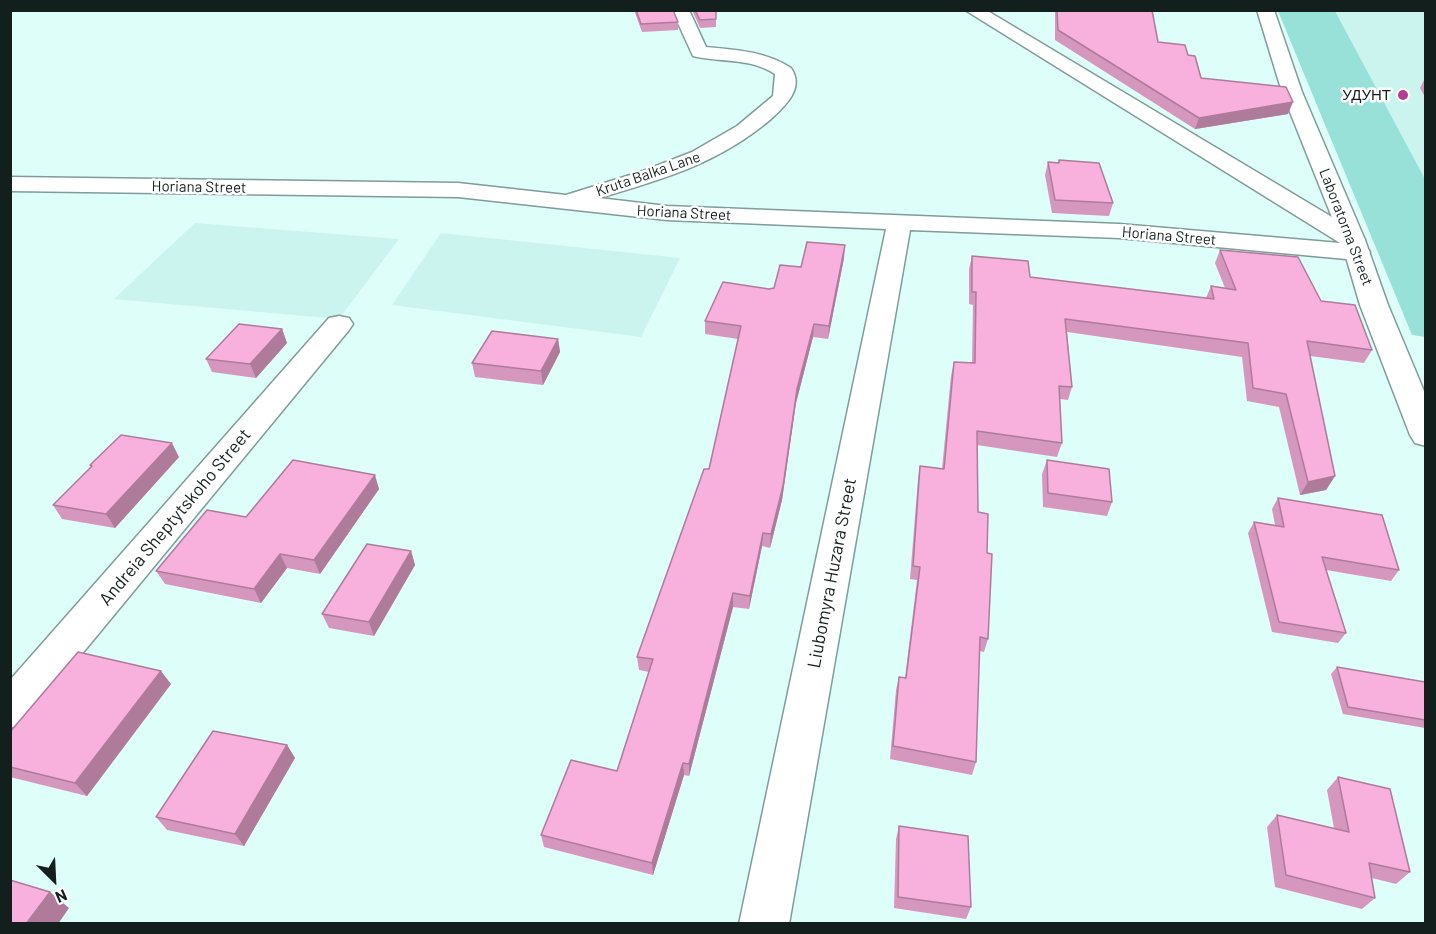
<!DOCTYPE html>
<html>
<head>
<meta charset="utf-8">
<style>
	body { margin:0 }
	#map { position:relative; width:1436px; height:934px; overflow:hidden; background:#defef9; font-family:Barlow,sans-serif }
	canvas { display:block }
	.frame { position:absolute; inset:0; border:12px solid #131f1d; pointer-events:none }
	.north { position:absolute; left:24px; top:850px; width:60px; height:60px; -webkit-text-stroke:4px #fff; paint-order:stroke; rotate:156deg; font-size:16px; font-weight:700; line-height:24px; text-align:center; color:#131f1d }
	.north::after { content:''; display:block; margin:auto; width:21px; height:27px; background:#131f1d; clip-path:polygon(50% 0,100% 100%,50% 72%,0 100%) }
</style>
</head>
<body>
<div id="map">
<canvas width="1436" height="934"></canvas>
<div class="frame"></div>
<div class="north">N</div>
</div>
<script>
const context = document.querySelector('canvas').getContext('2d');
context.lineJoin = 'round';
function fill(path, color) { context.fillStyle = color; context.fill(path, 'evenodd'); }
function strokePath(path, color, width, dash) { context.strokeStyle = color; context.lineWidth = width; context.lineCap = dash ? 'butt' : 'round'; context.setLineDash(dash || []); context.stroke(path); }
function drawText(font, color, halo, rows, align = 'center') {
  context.font = font + ' Barlow,sans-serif'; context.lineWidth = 5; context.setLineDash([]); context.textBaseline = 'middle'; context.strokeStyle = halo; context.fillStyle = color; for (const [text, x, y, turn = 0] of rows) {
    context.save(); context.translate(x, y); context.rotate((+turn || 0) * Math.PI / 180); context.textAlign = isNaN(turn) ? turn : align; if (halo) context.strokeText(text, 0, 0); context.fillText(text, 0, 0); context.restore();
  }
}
fill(new Path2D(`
	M1335,11h90v168z
	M195,223l204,16 -60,80 -225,-20z
	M441,233l239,25 -39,79 -249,-32z`), '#cbf4ef');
fill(new Path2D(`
	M1278,11h57l90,168v158l-13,-2z`), '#98e1d8');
const minor = new Path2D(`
	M672,10h17l17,37c30,3 59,4 85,21 14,20 -6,38 -20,51 -52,44 -107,60 -172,79l68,8 452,18 221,19 -375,-233h21l376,225 3,5 -4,5 5,2 4,5 -4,5 -9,3 -238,-22 -209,-8 -121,694h-50l147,-695 -219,-9 -209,-23 -448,-6v-14l448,6 108,12 77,-24 49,-19 45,-26 36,-30 2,-22c-26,-17 -54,-11 -82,-18z
	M339,316l10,2 4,6 -4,6 -324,393 -15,5v-48l319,-362z`);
const major = new Path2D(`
	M1257,10h17l28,82 63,148 23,65 38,91v50l-11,-3 -5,-8 -50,-130 -19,-65 -59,-148z`);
strokePath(minor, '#7f9c98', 3);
strokePath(major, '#7f9c98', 3);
fill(minor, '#fff');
fill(major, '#fff');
fill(new Path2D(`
	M634,10h39l5,12v8l-36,2z
	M692,10h24v17l-16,1z
	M1055,10h97l6,32 30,13 13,23 87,36 -93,15 -140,-89z
	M1425,78v19l-5,-9z
	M1059,160l54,43 -4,13 -57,-3 -7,-38 3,-13 10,1z
	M1220,250l101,51 51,49 -8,13 -54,-7 25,120 -9,14 -26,5 -21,-88 -32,-6 -5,-44 -175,-25 5,55 -4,13 -8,-1 2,44 -5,14 -80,-12 1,67 9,41 1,86 -4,13 -5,-1 -3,111 -4,13 -82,-16 6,-69 3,-13 6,1 12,-98 -7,-1 8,-100 2,-13 22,3 9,-93 3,-14 18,1 1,-58 -4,-1v-35l3,-13 58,21 176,21 5,-12 14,2 -10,-25z
	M844,258l-16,81 -15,-2 -17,66 -14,97 -12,48 -8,-2 -13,63 -16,-2 -44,169 -5,-1 -31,100 -109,-28 -3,-12 76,-64 32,-99 -10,-2 -2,-13 72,-188 29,-130 -33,-5v-13l69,-33 27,-21z
	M282,329l5,14 -31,35 -44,-6 -6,-13z
	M558,339l2,13 -17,33 -68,-8 -3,-14z
	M179,457l-64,71 -53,-9 -9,-14 38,-38 -1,-2z
	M1047,460l65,42 -5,14 -64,-9 -1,-33z
	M379,489l-59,85 -33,-6 -26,35 -96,-19 -9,-13 90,-54z
	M1278,498l121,72 -8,11 -65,-11 20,63 -8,10 -66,-11 -24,-99 6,-11 21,3 -3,-16z
	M411,551l4,14 -41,71 -45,-8 -7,-14z
	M1337,667l88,15v46l-82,-14 -12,-40z
	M171,684l-84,112 -77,-19v-45z
	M287,745l8,13 -51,88 -77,-16 -11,-13z
	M1338,777l72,95 -14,12 -24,-6 3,20 -13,11 -87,-22 -8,-60 10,-12 57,13 -7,-38z
	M899,826l72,81 -5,12 -72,-11 2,-69z`), '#d597be');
fill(new Path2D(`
	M1293,102l-5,12 -93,15 4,-11z
	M845,245l-1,13 -16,81 1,-13z
	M814,324l-1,13 -17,66 -14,97 -12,48 1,-14 26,-145z
	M282,329l5,14 -31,35 -6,-14z
	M558,339l2,13 -17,33 -2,-14z
	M172,443l7,14 -64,71 -9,-14z
	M375,475l4,14 -59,85 -6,-14z
	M1335,476l-9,14 -26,5 8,-13z
	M763,533l-1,13 -13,63 1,-13z
	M411,551l4,14 -41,71 -5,-14z
	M280,554l7,14 -26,35 -7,-14z
	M733,593v14l-44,169v-12z
	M161,671l10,13 -84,112 -12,-13z
	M287,745l8,13 -51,88 -9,-12z
	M683,763l1,12 -31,100 -1,-12z
	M50,892l19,16 -11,16h-32z`), '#ae7b9b');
const building = new Path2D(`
	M636,10h37l5,12 -37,2z
	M695,10h21v9l-16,1z
	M1057,10h95l6,32 27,3 3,10 7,1 6,22 85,9 7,15 -94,16 -141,-88z
	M1059,160l40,3 14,40 -58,-3 -7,-38 11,1z
	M807,242l38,3 -16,81 -15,-2 -17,65 -14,97 -12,48 -8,-1 -13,63 -17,-3 -44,171 -6,-1 -31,100 -111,-28 30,-75 46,11 36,-112 -16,-2 67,-188h5l32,-143 -36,-5 18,-39 46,7 5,-1 6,-23 21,2z
	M1220,250l78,7 23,44 34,4 17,45 -65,-9 28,135 -27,6 -22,-88 -33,-6 -5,-45 -183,-24 7,68 -13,-1 3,57 -85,-12 1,81 10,2 -1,39 5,1 -4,85 -8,-2 -4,125 -83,-16 6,-69 7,1 14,-111 -7,-1 7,-100 24,3 10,-107 21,1 1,-71h-4v-36l56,5 2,16 184,22 -3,-13 25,4z
	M239,324l43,5 -32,35 -44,-5z
	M492,331l66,8 -17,32 -69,-8z
	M121,435l51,8 -66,71 -53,-9 39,-39 -2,-1z
	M293,460l82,15 -61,85 -34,-6 -26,35 -98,-18 51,-61 39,7z
	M1047,460l62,9 3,33 -64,-9z
	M1278,498l104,17 17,55 -77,-13 24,76 -67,-11 -25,-100 30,5z
	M367,544l44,7 -42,71 -47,-8z
	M78,652l83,19 -86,112 -65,-16v-35z
	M1337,667l88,15v38l-77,-13z
	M213,731l74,14 -52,89 -79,-17z
	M1338,777l52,12 20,83 -41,-9 6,35 -89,-23 -9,-60 72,17z
	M899,826l69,10 3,71 -73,-10z
	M10,880l40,12 -24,32h-16z`);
fill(building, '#f8b0dd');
strokePath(building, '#ae7b9b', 1.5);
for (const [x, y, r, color] of [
	[1403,95,6,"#b43c91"]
]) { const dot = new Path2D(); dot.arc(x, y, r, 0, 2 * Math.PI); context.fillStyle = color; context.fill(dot); strokePath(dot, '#fff', 2); }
drawText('15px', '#131f1d', '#fff', [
	["УДУНТ",1391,95]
], 'right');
drawText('15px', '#131f1d', '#fff', [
	["Kruta Balka Lane",648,174,-19],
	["Horiana Street",199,187,1],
	["Horiana Street",684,213,3],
	["Laboratorna Street",1346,227,69],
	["Horiana Street",1169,236,5]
]);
drawText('18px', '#131f1d', '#fff', [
	["Andreia Sheptytskoho Street",175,517,-50],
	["Liubomyra Huzara Street",832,573,-79]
]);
</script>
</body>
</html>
